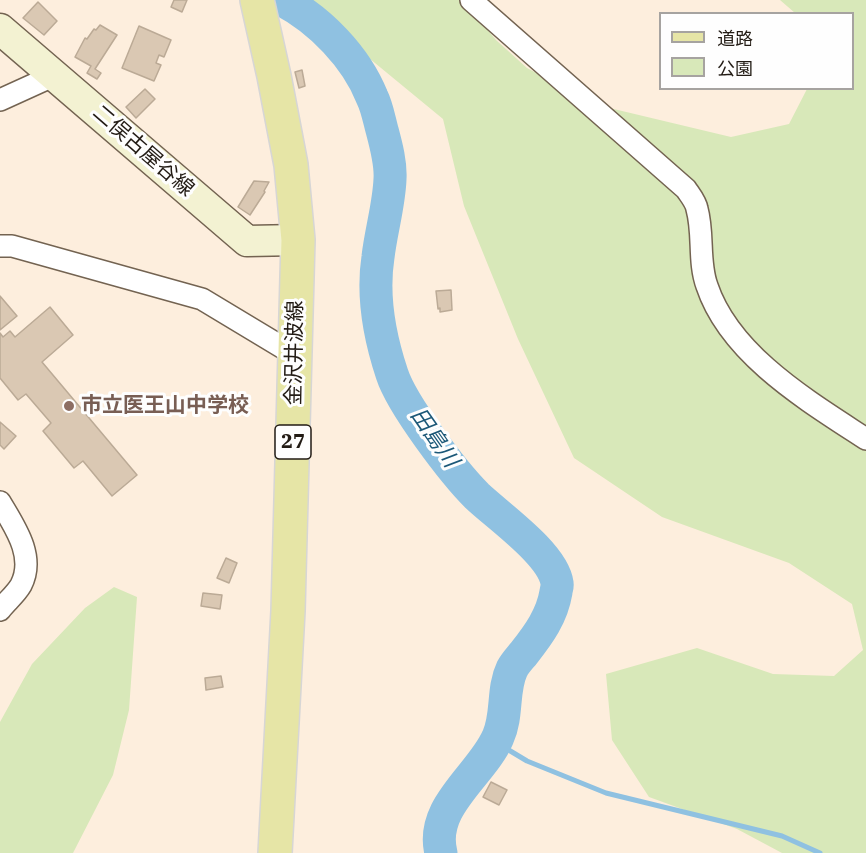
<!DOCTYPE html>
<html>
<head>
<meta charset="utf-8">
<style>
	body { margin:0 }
	#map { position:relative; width:866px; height:853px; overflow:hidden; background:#fdeedd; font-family:"IBM Plex Serif","Noto Sans JP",serif }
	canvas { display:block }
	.legend { position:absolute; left:659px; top:12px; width:195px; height:78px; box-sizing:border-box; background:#fefefe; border:2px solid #a6a3a0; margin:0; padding:8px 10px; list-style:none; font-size:18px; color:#221b14 }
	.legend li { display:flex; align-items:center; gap:12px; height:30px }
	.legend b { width:30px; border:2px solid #a6a3a0 }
</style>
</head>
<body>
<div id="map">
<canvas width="866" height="853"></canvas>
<ul class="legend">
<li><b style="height:8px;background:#e6e5a6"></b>道路</li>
<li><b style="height:16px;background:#d8e8b9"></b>公園</li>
</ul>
</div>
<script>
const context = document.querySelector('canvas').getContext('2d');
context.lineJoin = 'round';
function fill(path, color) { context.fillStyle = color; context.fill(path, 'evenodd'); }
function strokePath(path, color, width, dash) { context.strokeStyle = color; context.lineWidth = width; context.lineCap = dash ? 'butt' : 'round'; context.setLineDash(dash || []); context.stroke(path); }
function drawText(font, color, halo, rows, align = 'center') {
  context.font = font + ' "IBM Plex Serif","Noto Sans JP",serif'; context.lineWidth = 6; context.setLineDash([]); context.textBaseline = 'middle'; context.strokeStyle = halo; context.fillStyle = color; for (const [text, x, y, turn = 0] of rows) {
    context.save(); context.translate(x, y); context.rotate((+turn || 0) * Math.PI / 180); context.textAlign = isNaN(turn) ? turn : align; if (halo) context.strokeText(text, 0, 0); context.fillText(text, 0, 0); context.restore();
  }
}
fill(new Path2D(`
	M284,0h179l33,40 31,28 70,37 134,32 58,-13 18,-35 45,-1v-74l-57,-1 -15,-13h86v853h-84l-45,-24 -88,-32 -37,-57 -6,-66 91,-26 76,26 61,2 29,-26 -11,-46 -63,-41 -127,-46 -88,-59 -56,-119 -54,-133 -21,-87 -130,-107z
	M114,587l23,10 -8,113 -16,65 -40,78h-73v-131l32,-58 53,-56z`), '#d8e8b9');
strokePath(new Path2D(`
	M497,740l10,9 20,12 79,32 176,43 38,17`), '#8fc1e1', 5);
strokePath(new Path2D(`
	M282,0c38,20 74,57 90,97 5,10 7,22 10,33 4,15 9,33 8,49 -1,26 -9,52 -12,78 -6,39 2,81 14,117 10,31 62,99 85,122 21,20 76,58 80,87 1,3 -1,6 -1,9 -4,24 -17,42 -32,61 -4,5 -9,10 -12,16 -10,21 -4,46 -14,68 -16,38 -69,69 -57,116`), '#8fc1e1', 33);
const building = new Path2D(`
	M174,0h13l-5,12 -11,-5z
	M38,2l19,19 -13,14 -21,-17z
	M100,25l17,10 -22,34 6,4 -4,6 -10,-6 4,-7 -16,-9 10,-19 2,1 7,-10 2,1z
	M139,26l32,14 -7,17 -5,-2 -3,8 5,2 -7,16 -32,-13z
	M302,70l3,16 -6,2 -4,-16z
	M145,89l10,10 -19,19 -10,-11z
	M254,181l15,1 -5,9 1,1 -15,23 -12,-8z
	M451,290l1,20 -12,2v-4l-2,1 -2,-18z
	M0,296l17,20 -17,14z
	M50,307l23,28 -31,27 95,113 -25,21 -29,-35 -9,7 -31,-37 8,-8 -25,-29 -8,6 -18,-22v-45l3,4 7,-6 5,6z
	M0,422l16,14 -12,13 -4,-4z
	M226,558l11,5 -8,20 -12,-5z
	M203,593l19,2 -2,14 -19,-3z
	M221,676l2,11 -17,3 -1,-12z
	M491,782l16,8 -8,15 -16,-8z`);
fill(building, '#dac8b3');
strokePath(building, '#bbaa96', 1.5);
const minor = new Path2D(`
	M471,0l215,189c4,6 10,13 11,20 7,25 1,53 10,77 23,69 101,115 159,153
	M0,100l55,-25
	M0,246h12l190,53 93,56
	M0,502c14,24 36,54 21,83 -5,9 -15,17 -21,25`);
const secondary = new Path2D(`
	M0,29l247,212 51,-1`);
const primary = new Path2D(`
	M257,0l17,76 17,89 7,75 -10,371 -13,242`);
strokePath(minor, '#736351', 24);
strokePath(secondary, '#736351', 33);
strokePath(primary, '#d7d6d5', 36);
strokePath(minor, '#fff', 21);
strokePath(secondary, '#f3f2d2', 30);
strokePath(primary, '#e6e5a6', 33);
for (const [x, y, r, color] of [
	[69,406,6,"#8d6e63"]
]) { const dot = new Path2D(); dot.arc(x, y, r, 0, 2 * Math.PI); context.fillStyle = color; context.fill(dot); strokePath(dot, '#fefefe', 2); }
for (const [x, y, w] of [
	[293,442,36]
]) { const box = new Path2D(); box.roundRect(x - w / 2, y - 17, w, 34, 4.5); context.fillStyle = '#fefefe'; context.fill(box); strokePath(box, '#221b14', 1.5); }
drawText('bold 20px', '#221b14', null, [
	["27",293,442]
]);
drawText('21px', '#221b14', '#fefefe', [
	["二俣古屋谷線",143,151,41],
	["金沢井波線",295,353,-89]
]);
drawText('bold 21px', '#785e54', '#fefefe', [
	["市立医王山中学校",81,406]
], 'left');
drawText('italic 22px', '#1c5878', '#fefefe', [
	["田島川",434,438,55]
]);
</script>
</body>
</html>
